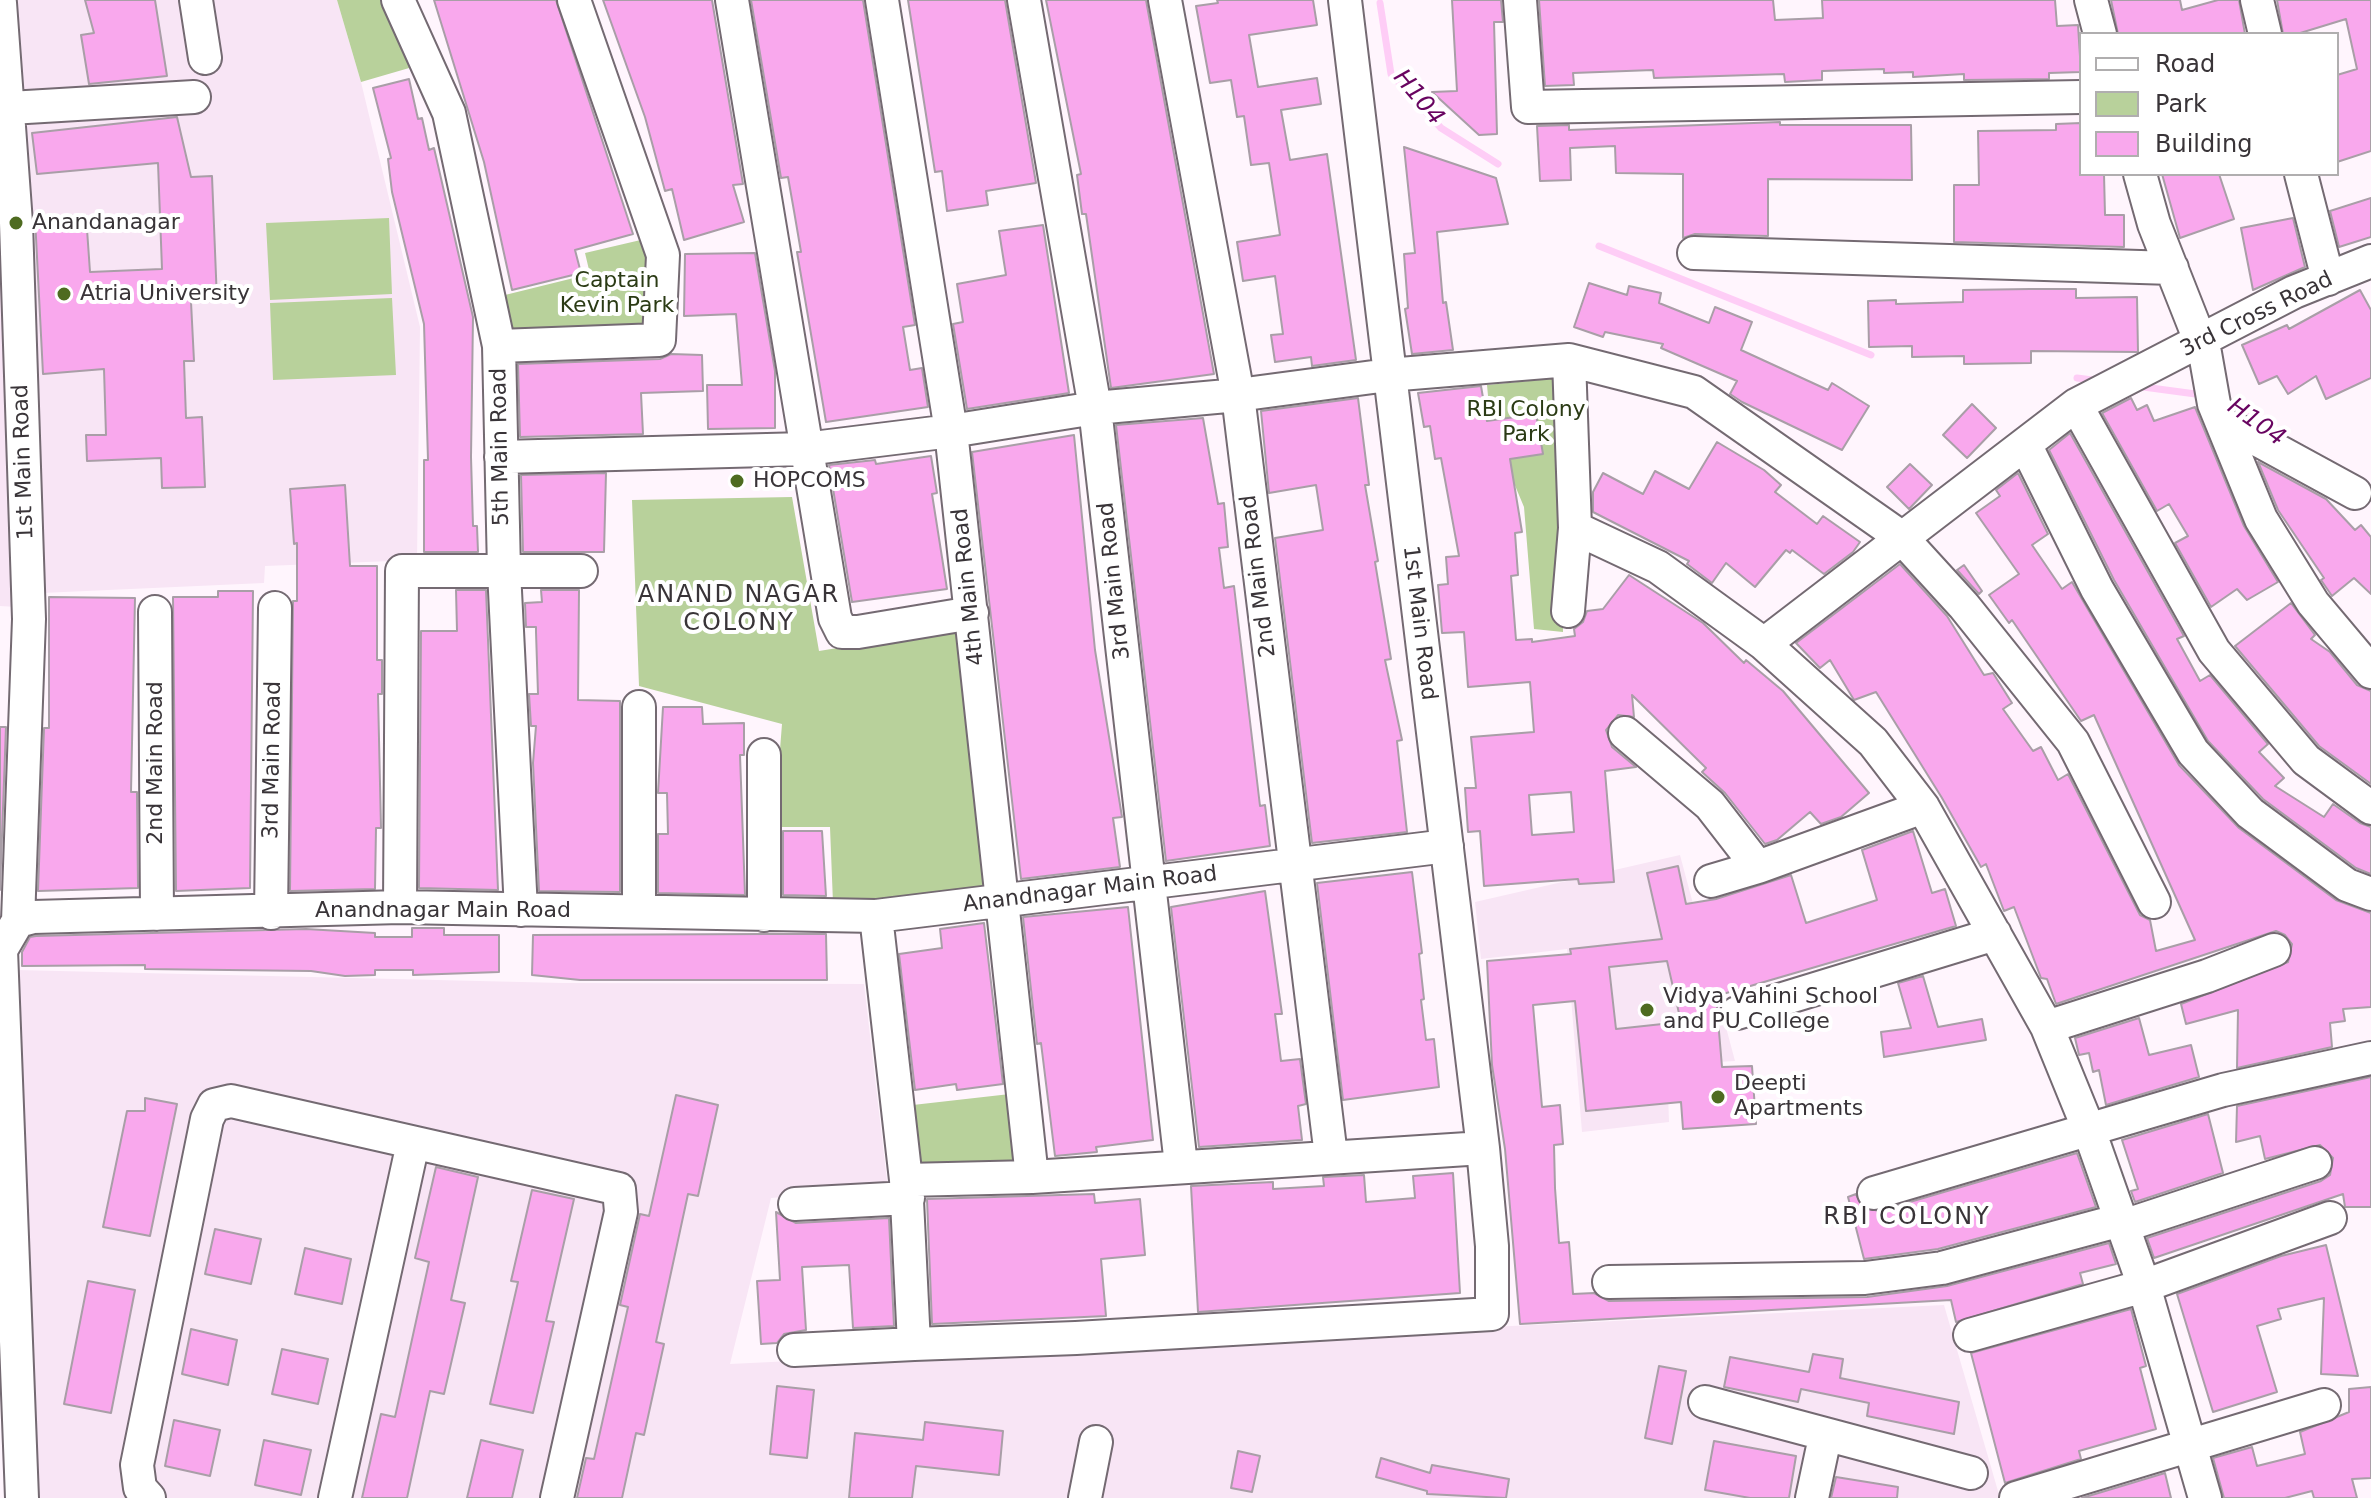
<!DOCTYPE html>
<html>
<head>
<meta charset="utf-8">
<style>
	body { margin:0 }
	#map { position:relative; width:2371px; height:1498px; overflow:hidden; background:#fff5fd; font-family:"DejaVu Sans",sans-serif }
	canvas { display:block }
	.legend { position:absolute; left:2079px; top:32px; width:260px; height:144px; box-sizing:border-box; background:#fff; border:2px solid #b0aeaf; margin:0; padding:10px 14px; list-style:none; font-size:24px; color:#393438 }
	.legend li { display:flex; align-items:center; gap:16px; height:40px }
	.legend b { width:40px; border:2px solid #b0aeaf }
</style>
</head>
<body>
<div id="map">
<canvas width="2371" height="1498"></canvas>
<ul class="legend">
<li><b style="height:10px;background:#fff"></b>Road</li>
<li><b style="height:22px;background:#b8d19b"></b>Park</li>
<li><b style="height:22px;background:#f9a8ed"></b>Building</li>
</ul>
</div>
<script>
const context = document.querySelector('canvas').getContext('2d');
context.lineJoin = 'round';
function fill(path, color) { context.fillStyle = color; context.fill(path, 'evenodd'); }
function strokePath(path, color, width, dash) { context.strokeStyle = color; context.lineWidth = width; context.lineCap = dash ? 'butt' : 'round'; context.setLineDash(dash || []); context.stroke(path); }
function drawText(font, color, halo, rows, align = 'center') {
  context.font = font + ' "DejaVu Sans",sans-serif'; context.lineWidth = 8; context.setLineDash([]); context.textBaseline = 'middle'; context.strokeStyle = halo; context.fillStyle = color; for (const [text, x, y, turn = 0] of rows) {
    context.save(); context.translate(x, y); context.rotate((+turn || 0) * Math.PI / 180); context.textAlign = isNaN(turn) ? turn : align; if (halo) context.strokeText(text, 0, 0); context.fillText(text, 0, 0); context.restore();
  }
}
fill(new Path2D(`
	M0,0h337l24,82 59,245 -3,233 -152,6 -1,17 -222,10 -25,14 -17,-1z
	M1680,855l55,206 -68,4 2,57 -87,10 -15,-183 -86,10 -6,-57z
	M17,970l546,13 301,1 24,205 -117,9 -41,166 1214,-59 56,193h-1962z`), '#f8e5f5');
fill(new Path2D(`
	M337,0h47l32,66 -55,16z
	M389,218l3,76 -122,6 -4,-77z
	M645,239l7,18 -6,70 -134,6 -7,-38 85,-21 -5,-21z
	M392,298l4,77 -123,5 -3,-77z
	M1559,378l4,254 -29,-3 -10,-122 -33,-79 -4,-43z
	M792,497l27,154 136,-22 31,263 -115,11h-38l-3,-76h-56l8,-103 -143,-38 -7,-186z
	M1010,1094l8,75 -104,2 -10,-65z`), '#b8d19b');
strokePath(new Path2D(`
	M1380,3l11,71 50,54 57,36
	M1599,246l272,109
	M2077,378l23,3
	M2136,386l67,9
	M2226,401l33,23`), '#fecdf6', 7);
const building = new Path2D(`
	M85,0h70l12,76 -78,8 -8,-49 13,-2z
	M434,0h122l77,234 -58,16 6,23 -69,17 -28,-128z
	M603,0h109l31,184 -10,1 11,37 -60,18 -12,-51 -7,2 -20,-74z
	M751,0h112l52,325 -12,2 7,43 12,-2 6,39 -102,15 -29,-170h4l-7,-41 -6,-34 -7,1z
	M908,0h97l31,183 -50,8 2,14 -41,6 -5,-40 -7,1z
	M1046,0h100l68,374 -103,14 -25,-174h-4l-5,-39 4,-1z
	M1217,0h96l4,25 -68,10 9,52 59,-9 4,26 -40,6 9,50 37,-6 29,206 -44,6 -1,-9 -36,5 -4,-27 12,-1 -8,-58 -32,5 -6,-39 43,-7 -11,-72 -18,2 -7,-49 -7,1 -6,-37 -21,3 -14,-77 22,-3z
	M1452,0h49l2,22h-9l3,112 -18,1 -47,-43 25,-1z
	M1539,0h234l2,20 48,-2 -1,-18h233l2,26 21,-1 3,47 -32,1v6l-85,1v-6l-51,3v-5l-29,1v-4l-62,2v9l-37,2 -1,-8 -130,4 -1,-8 -80,3 1,12 -29,1z
	M2111,0h69l2,10 36,-10h21l6,34h-127z
	M2277,0h94v151l-34,11v-87l20,-6 -11,-50 -49,15h-14z
	M409,79l9,40 4,-1 7,32 5,-2 39,169 -2,140 2,69h4l1,26h-54v-92h4l-4,-136 -32,-132 -4,-33 3,-1 -18,-70z
	M177,117l14,60 21,-1 5,125 -26,1 3,59h-10l2,57 16,-1 3,70 -43,1 -1,-30 -74,3 -1,-26h20l-2,-66 -61,5 -8,-156 51,-3 4,57 72,-3 -4,-106 -121,11 -5,-41z
	M1780,122v3h131l1,55 -144,-1v57l-73,-2 -12,4v-64l-67,-1 -1,-27 -45,2 1,32 -31,1 -3,-55 32,-1v5z
	M2081,123v51h23l1,41h19v32l-170,-5v-57h25l-1,-54 78,-1v-6z
	M1404,147l92,31 12,46 -71,8 6,71 3,-1 7,48 -41,4 -7,-45 3,-1 -4,-54 11,-1z
	M2162,174h57l15,45 -54,19z
	M2371,198v39l-32,10 -9,-36z
	M2293,218l12,49 -52,23 -12,-62z
	M1043,225l26,168 -102,16 -14,-85 10,-2 -6,-38 49,-9 -7,-44z
	M755,253l20,118v57l-67,1 -1,-44h35l-6,-71 -52,2 1,-62z
	M1589,283l38,12 2,-9 32,7 -2,10 50,20 6,-16 37,15 -11,28 87,40 4,-7 37,23 -27,44 -100,-48 -12,-8 7,-13 -76,-33 2,-4 -58,-12 -2,5 -29,-10z
	M2030,289h46v9l61,-1 1,55 -107,-1v12l-67,1v-8l-52,1v-11l-43,1 -1,-46 28,-1v4l67,-2v-12z
	M2360,290l11,20v68l-45,21 -10,-23 -28,18 -11,-18 -18,8 -17,-39 45,-20 2,4z
	M671,354l31,1 1,36 -62,2 2,41 -123,3 -2,-73 142,-5z
	M1481,386l6,35 49,-7 7,40 -33,5 12,73 -7,1 3,42 -7,1 5,64 16,-1v3l43,-6 -1,-7 9,-7 4,-11 16,-2 26,-34 74,48 41,40 2,-3 37,31 86,102 -28,24 -20,7 -11,-12 -33,28 -12,4 -40,-51 -23,-21 4,-4 -74,-73 2,22 -16,-2 -12,15 6,17 24,20 -31,4 9,111 -35,2 -1,-5 -94,7 -4,-55 -12,1 -3,-44h11l-5,-51 63,-5 -4,-50 -62,5 -4,-55 -22,1 -4,-48 10,-1 -2,-27 13,-1 -18,-98 -6,1 -5,-33 -6,1 -6,-34zM1571,792l3,40 -42,3 -3,-40z
	M1358,398l11,87h-4l13,76 -3,1 16,97 -6,1 17,80 -5,1 10,91 -95,11 -37,-305 48,-8 -7,-45 -47,8 -8,-82z
	M2131,398l6,12 10,-5 7,16 41,-14 49,119 34,56 -31,18 -10,-11 -26,18 -36,-64 13,-7 -19,-32 -12,7 -55,-98z
	M1972,404l24,24 -29,30 -24,-23z
	M1203,418l15,86 6,-1 4,44 -9,1 5,40 10,-2 26,220 5,-1 5,41 -104,15 -50,-436z
	M2070,433l114,203 -7,3 23,42 10,-6 58,69 -9,8 25,26 -9,8 49,31 9,-13 27,19 11,4v47l-15,-6 -93,-69 -55,-58 -94,-161 -65,-130z
	M1074,435l21,215 27,167 -9,1 7,49 -99,12 -49,-427z
	M1717,442l47,28 17,15 -6,7 42,32 6,-8 37,26 -7,10 -29,22 -32,-24 -2,3 -4,-3 -31,37 -29,-24 -14,20 -25,-19 2,-3 -96,-49v-20l10,-19 40,21 12,-23 34,18z
	M931,456l6,37 -5,1 15,95 -95,13 -23,-137 46,-5 1,4z
	M2258,462l68,37 29,31 6,-5 10,12v57l-17,-16 -22,18 -11,-16 3,-2 -46,-68z
	M1910,464l22,21 -23,24 -22,-22z
	M606,473l-2,79h-81l-2,-77z
	M2018,473l30,61 -16,11 30,44 10,-7 107,183 60,63 97,72 35,13v94l-28,2 2,12 -15,2 2,24 -95,21 1,-58 -52,14 -5,-20 107,-42 4,-18 -7,-9 -9,-4 -220,73 -9,-25 -6,-1 -27,-71 -10,4 -18,-47 -5,3 -39,-69 -66,-106 -22,8 -24,-40 -10,8 -24,-25 104,-79 47,52 37,59 9,-2 19,30 -9,6 30,42 8,-4 17,33 10,-6 72,141 10,5 6,31 39,-11 -101,-225 -13,6 -69,-101 -3,3 -20,-28 30,-21 -43,-61 24,-17 -4,-6z
	M345,485l5,81h27v94h5v34h-4l3,134h-5l-1,61 -85,2 3,-290h4v-58l-3,1 -4,-55z
	M1964,565l18,26 -3,3 -22,-24z
	M456,590h30l12,300 -79,-2 2,-257h36z
	M541,590h38l-1,110 42,1v191l-81,-1 -6,-128 3,-37h-5l-2,-32h9l-2,-62v-5h-10l-1,-24 17,-1z
	M218,591h35l-3,297 -74,3 -3,-294h45z
	M49,597l86,1 -4,194h6l1,96 -100,3 6,-163h5z
	M2291,603l24,32 -4,4 19,13 27,33 14,6v93l-52,-38 -84,-100z
	M663,707h39l1,17 41,-1v32h-4l5,140 -87,-2v-59h10l-1,-41h-9z
	M0,727h6l-6,163z
	M783,831h39l4,65 -43,-1z
	M1913,831l19,62 13,-4 11,37 -240,70 6,71 30,-1 4,58 -73,5 -2,-27 -95,9 -11,-110 -42,4 9,102 18,-2 3,39 -9,1 1,43 4,55 10,-1 4,52 21,-1 15,8 258,-4 80,-11 162,-43 7,21 -36,9 3,11 -127,38 -5,-22 -431,24 -15,-175 -13,-84 -5,-104 84,-7 -1,-5 92,-10 -15,-66 31,-7 8,38 30,-5 75,-24 15,48 71,-23 -15,-50zM1667,961l14,61 -65,7 -7,-62z
	M1412,872l10,81 -3,1 5,45 -3,1 5,40 8,-1 5,48 -96,13 -26,-217z
	M1265,891l17,123h-7l6,47 19,-2 6,45 -8,2 4,34 -103,7 -28,-240z
	M1128,907l25,233 -57,7 1,5 -42,4 -14,-113 -4,1 -14,-127z
	M984,923l19,161 -46,6 -1,-6 -41,6 -16,-136 43,-6 -2,-19z
	M412,928h32v7h55v37l-86,3v-5h-38v5l-30,1 -34,-5 -166,-2v-4l-123,1v-14l8,-15 6,-1 270,-7 69,4v4h37z
	M768,934h58l1,46h-247l-48,-5 1,-40z
	M1923,976l15,51 44,-8 4,21 -102,17 -3,-25 30,-4 -13,-45z
	M2139,1018l10,37 42,-10 8,32 -93,28 -7,-35 -6,2 -4,-19 -10,2 -4,-17z
	M2371,1077v130h-26l-2,-13 -189,64 -7,-20 174,-57 9,-6 3,-17 -13,-13 -55,14 -5,-23 -24,6 1,-36z
	M676,1095l42,10 -20,91 -10,-2 -32,148 8,2 -20,91 -8,-2 -14,65h-45l9,-40 8,1 34,-152 -8,-2 20,-91 9,2z
	M145,1098l32,6 -27,132 -47,-9 24,-116h18z
	M2208,1114l15,59 -88,29 -4,-11 7,-2 -16,-49z
	M2077,1153l19,54 -158,42 -74,10 -16,-62 8,-3 6,13 17,4z
	M436,1167l42,10 -27,123 14,3 -21,91 -14,-3 -23,107h-45l19,-84 14,3 34,-155 -14,-4z
	M1453,1173l7,120 -262,19 -7,-126 82,-4v7l51,-3 -1,-9 41,-2 2,27 49,-4 -2,-22z
	M532,1190l42,9 -28,122 8,1 -21,91 -43,-9 28,-122 -7,-1z
	M1094,1194l1,9 45,-4 5,56 -44,4 5,57 -174,8 -5,-125z
	M776,1212l20,11 93,-5 5,108 -41,2 -4,-63 -47,2 4,63 -22,4 -7,9 -16,1 -4,-63 23,-1z
	M215,1229l46,10 -10,45 -46,-10z
	M2326,1245l32,131 -37,-2 3,-76 -46,11 3,10 -24,7 20,66 -64,20 -36,-118 104,-38z
	M305,1248l46,11 -9,45 -47,-10z
	M88,1281l47,9 -24,123 -47,-9z
	M2131,1309l15,57 -6,2 16,61 -77,22 2,8 -76,24 -34,-130z
	M191,1329l46,11 -9,45 -46,-11z
	M282,1349l46,10 -10,45 -46,-10z
	M1813,1354l30,5 -3,19 119,24 -5,32 -87,-18 2,-13 -68,-14 -3,13 -74,-15 6,-30 79,15z
	M1659,1366l27,5 -14,73 -27,-6z
	M777,1386l37,4 -7,68 -37,-4z
	M2371,1387v91l-19,1 5,19h-43l-2,-7 -27,7h-61l-11,-40 39,-11 5,19 48,-12 -5,-22 49,-20v-23z
	M174,1420l46,10 -10,46 -45,-10z
	M925,1422l78,9 -4,44 -83,-9 -4,32h-63l6,-65 68,7z
	M264,1440l47,10 -10,45 -46,-10z
	M481,1440l42,10 -11,48h-45z
	M1714,1441l82,15 -7,42h-39l-45,-8z
	M1238,1451l22,5 -8,36 -21,-4z
	M1381,1458l49,15 2,-8 77,14 -3,19 -79,-4v-3l-51,-14z
	M2165,1473l6,25h-89z
	M1836,1477l62,10 -1,11h-66z`);
fill(building, '#f9a8ed');
strokePath(building, '#a99ea7', 2);
const minor = new Path2D(`
	M196,0l9,58
	M398,0l51,113 50,233 5,225 17,339
	M732,0l103,618 7,14h16l114,-19
	M882,0l69,431 81,746
	M1024,0l71,408 86,757
	M1165,0l73,395 93,761
	M1345,0l138,1148 9,98v68l-416,24 -162,6 -8,-164 126,-3 451,-29
	M1520,0l8,107 553,-10
	M2091,0l9,34
	M2257,0l8,34
	M0,3l16,220 13,396 -11,302
	M10,108l184,-11
	M2140,174l14,50 51,129 9,51 47,115 52,84 58,69
	M2301,174l27,105
	M1694,253l478,15
	M499,346l160,-6 4,-85 -89,-255
	M1569,360l125,32 207,145 63,69 109,136 81,160
	M2076,405l218,-113 77,-31
	M2230,441l15,-8 110,60
	M2025,444l72,145 96,163 57,61 97,72 24,9
	M501,457l304,-8 146,-18 144,-23 143,-13 150,-20 181,-15 6,168 83,39 106,77 109,98 50,65 124,220 42,103 55,156 61,212
	M1568,611l7,-83
	M155,612l2,302
	M1764,644l312,-239 138,246 92,109 65,48
	M1625,733l85,72 48,62 165,-60
	M764,755v160
	M1711,881l47,-14
	M400,907l2,-336h179
	M639,911v-204
	M271,913l4,-305
	M876,916l30,264
	M1737,1013l258,-79
	M2047,1027l160,-51 67,-26
	M1874,1193l349,-103 148,-32
	M795,1204l113,-6
	M2123,1226l192,-63
	M1609,1282l256,-4 77,-10 179,-48
	M1970,1335l174,-49 186,-68
	M794,1350l120,-6
	M1705,1402l266,71
	M22,1498l-21,-548 17,-29 15,-4 367,-10 476,9 571,-70
	M149,1498l-9,-10 -3,-23 70,-346 7,-14 17,-4 388,88 2,23 -64,286
	M335,1498l78,-355
	M1085,1498l11,-56
	M1812,1498l13,-61
	M2016,1498l308,-93`);
strokePath(minor, '#746a72', 36);
strokePath(minor, '#fff', 32);
for (const [x, y, r, color] of [
	[16,223,8,"#4e6b20"],
	[64,294,8,"#4e6b20"],
	[737,481,8,"#4e6b20"],
	[1647,1010,8,"#4e6b20"],
	[1718,1097,8,"#4e6b20"]
]) { const dot = new Path2D(); dot.arc(x, y, r, 0, 2 * Math.PI); context.fillStyle = color; context.fill(dot); strokePath(dot, '#fff', 3); }
drawText('22px', '#393438', '#fff', [
	["Anandanagar",32,223],
	["Atria University",80,294],
	["HOPCOMS",753,481],
	["Vidya Vahini School",1663,997],
	["and PU College",1663,1022],
	["Deepti",1734,1084],
	["Apartments",1734,1109]
], 'left');
drawText('22px', '#2b3b15', '#fff', [
	["Captain",617,281],
	["Kevin Park",617,306],
	["RBI Colony",1526,410],
	["Park",1526,435]
]);
drawText('22px', '#393438', '#fff', [
	["3rd Cross Road",2257,315,-26],
	["5th Main Road",501,447,-91],
	["1st Main Road",24,462,-92],
	["2nd Main Road",1259,576,-97],
	["3rd Main Road",1115,581,-96],
	["4th Main Road",969,587,-96],
	["1st Main Road",1419,623,83],
	["3rd Main Road",273,760,-89],
	["2nd Main Road",156,763,-90],
	["Anandnagar Main Road",1090,890,-7],
	["Anandnagar Main Road",443,911]
]);
drawText('italic 24px', '#680460', '#fff', [
	["H104",1418,98,50],
	["H104",2256,423,35]
]);
context.letterSpacing = '2px';
drawText('24px', '#393438', '#fff', [
	["ANAND NAGAR",739,596],
	["COLONY",739,624],
	["RBI COLONY",1907,1218]
]);
context.letterSpacing = '0px';
</script>
</body>
</html>
